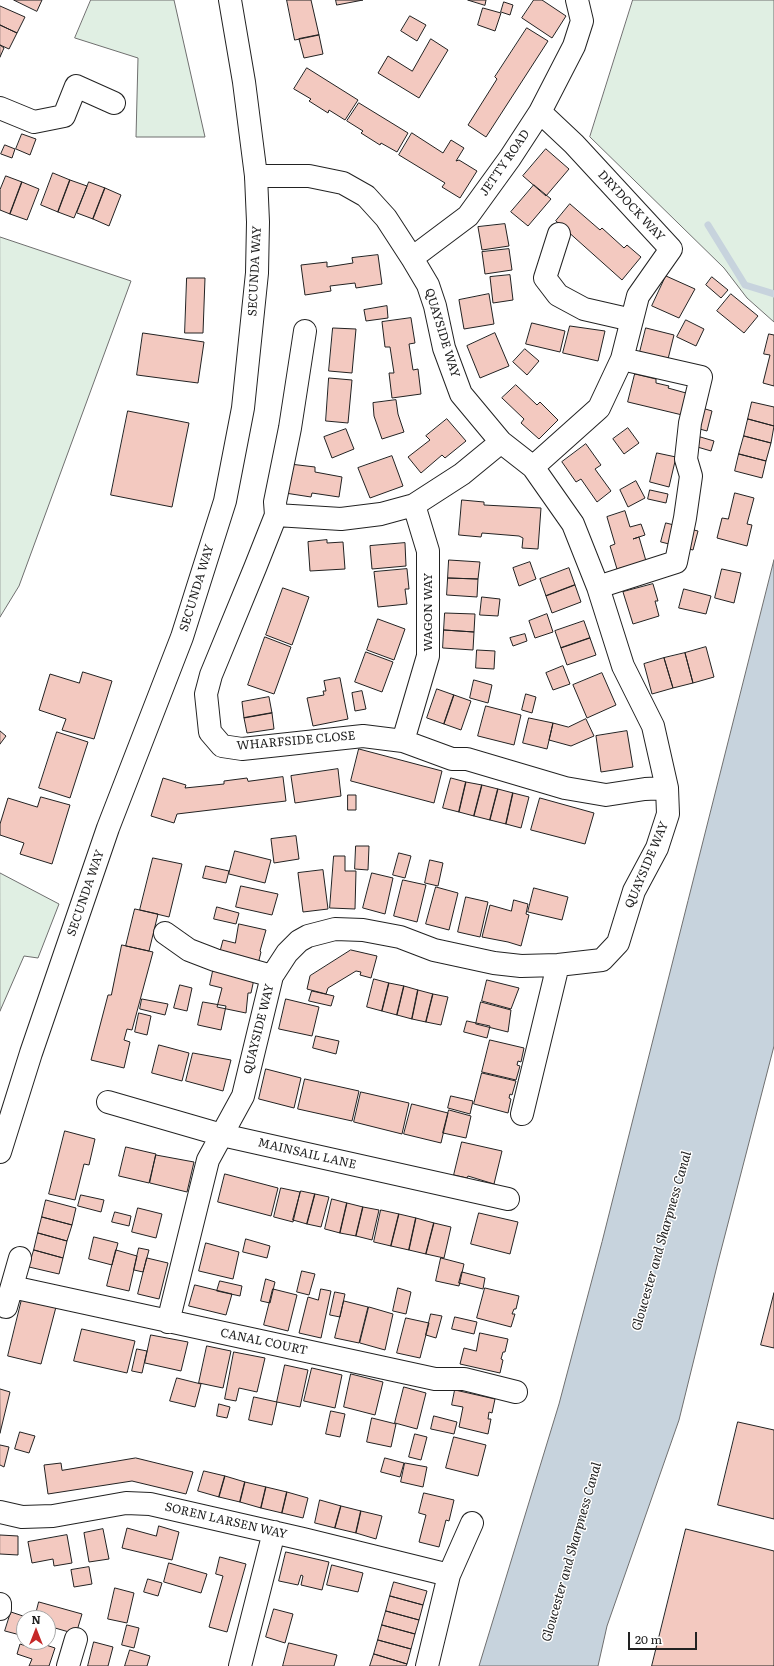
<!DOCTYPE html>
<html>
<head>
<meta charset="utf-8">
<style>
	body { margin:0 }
	#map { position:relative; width:774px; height:1666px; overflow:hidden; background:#fff; font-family:Literata,serif }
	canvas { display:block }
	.north { position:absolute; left:16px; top:1610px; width:40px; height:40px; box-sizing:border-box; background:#fff; border:1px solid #a7a7a7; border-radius:50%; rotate:0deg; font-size:11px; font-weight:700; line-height:16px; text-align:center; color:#222 }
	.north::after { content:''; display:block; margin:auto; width:14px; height:18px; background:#c62828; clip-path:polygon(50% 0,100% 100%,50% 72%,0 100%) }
	.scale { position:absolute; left:628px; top:1632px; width:69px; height:18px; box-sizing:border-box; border:2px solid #222; border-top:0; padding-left:5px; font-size:12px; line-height:14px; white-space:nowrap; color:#222; -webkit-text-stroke:3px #fff; paint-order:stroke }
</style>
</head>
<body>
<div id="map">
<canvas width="774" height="1666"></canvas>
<div class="north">N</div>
<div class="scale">20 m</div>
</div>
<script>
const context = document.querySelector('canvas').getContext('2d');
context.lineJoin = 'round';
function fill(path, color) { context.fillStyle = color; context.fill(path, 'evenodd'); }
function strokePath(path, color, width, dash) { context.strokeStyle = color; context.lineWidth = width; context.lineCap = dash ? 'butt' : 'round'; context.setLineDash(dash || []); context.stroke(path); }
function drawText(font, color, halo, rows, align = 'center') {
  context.font = font + ' Literata,serif'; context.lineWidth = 3; context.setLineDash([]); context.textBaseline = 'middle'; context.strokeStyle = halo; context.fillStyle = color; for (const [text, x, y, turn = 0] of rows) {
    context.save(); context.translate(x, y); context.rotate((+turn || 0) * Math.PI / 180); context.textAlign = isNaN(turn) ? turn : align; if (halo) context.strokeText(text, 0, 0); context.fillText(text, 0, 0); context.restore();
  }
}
const green = new Path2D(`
	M91,0h83l31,137h-69l2,-79 -63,-20z
	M633,0h141v322l-27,-24 -23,-30 -134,-131z
	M0,237l131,44 -112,305 -19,31z
	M0,873l59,31 -21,54 -14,-2 -24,55z`);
fill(green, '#e0efe3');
strokePath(green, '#6f6f6f', 1);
const water = new Path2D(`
	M774,560v486l-56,216 -39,158 -72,206 -9,40h-119l80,-262 43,-162z`);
fill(water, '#c7d3dd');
strokePath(water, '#6f6f6f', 1);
strokePath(new Path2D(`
	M708,225l37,60 29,9`), '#c7d3dd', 7);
const building = new Path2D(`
	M14,0h28l-5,11z
	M287,0h24l8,35 -24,5z
	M336,0h27l-26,5z
	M468,0h18l-1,5z
	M534,0h8l24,16 -14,22 -30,-20z
	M504,2l9,3 -3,10 -9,-3z
	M0,6l25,11 -8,16 -17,-8z
	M483,8l18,5 -6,18 -17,-6z
	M410,16l16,9 -9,16 -16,-10z
	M0,25l17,8 -8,16 -9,-4z
	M527,28l21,13 -62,96 -18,-12 29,-46 -2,-2z
	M319,35l4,19 -19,4 -5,-19z
	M431,39l17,11 -29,48 -41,-25 10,-17 24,15z
	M0,45l4,3 -4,9z
	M307,68l51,32 -13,20 -16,-10 -1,3 -19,-12 2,-2 -17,-10z
	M359,103l49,30 -11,19 -16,-9 -1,2 -19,-12 2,-2 -16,-10z
	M412,133l31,20 8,-13 13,8 -8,13 3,-1 18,11 -17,27 -18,-11 3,-4 -46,-28z
	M22,134l14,5 -6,16 -14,-6z
	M5,145l10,4 -3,9 -11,-4z
	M546,149l23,20 -23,27 -23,-20z
	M53,173l17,7 -12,32 -17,-7z
	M6,176l16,6 -12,32 -10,-4v-20z
	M70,180l17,6 -13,32 -16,-6z
	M22,182l17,7 -12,31 -17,-6z
	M89,182l16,6 -12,31 -16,-6z
	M534,185l17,14 -23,27 -17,-14z
	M105,188l16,7 -12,31 -16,-7z
	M570,204l30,26 2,-2 22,20 3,-3 14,12 -19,23 -66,-59z
	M505,224l4,22 -27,4 -4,-23z
	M509,249l3,21 -27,4 -3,-22z
	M378,255l4,29 -26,4 -1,-5 -25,3 1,5 -26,4 -4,-30 26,-3v5l26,-4 -1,-5z
	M510,275l3,25 -20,3 -3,-26z
	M666,276l29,13 -16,29 -27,-12z
	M712,277l16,13 -7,8 -15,-13z
	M187,278h18l-2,55h-18z
	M489,294l5,30 -30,5 -5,-29z
	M731,294l27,22 -14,17 -27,-22z
	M387,306l1,12 -22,3 -2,-11z
	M411,318l4,25 -6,1 4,26 5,-1 3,25 -29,4 -3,-25h5l-4,-26h-5l-3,-25z
	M686,320l18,9 -8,17 -19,-9z
	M532,323l33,8 -5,21 -34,-8z
	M570,326l35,5 -7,30 -35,-8z
	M333,328l23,1 -4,44 -23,-2z
	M646,328l28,7 -6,24 -28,-7z
	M143,333l61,9 -6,41 -61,-8z
	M495,333l14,33 -29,12 -13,-32z
	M769,334l5,1v51l-11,-3 7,-28 -6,-1z
	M525,349l14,12 -12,14 -14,-13z
	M635,374l21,5v4l13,3 -1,2 36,10 -5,21 -71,-17z
	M329,378l23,2 -4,43 -22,-2z
	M516,385l21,20 3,-3 18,18 -19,19 -18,-16 3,-4 -22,-21z
	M396,400l2,14 6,18 -22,7 -8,-23 -1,-13z
	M752,402l22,5v19l-26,-7z
	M702,408l10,3 -5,20 -11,-3z
	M128,411l61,12 -17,84 -61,-12z
	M447,419l19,22 -21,17 -3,-3 -21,18 -13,-16 22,-17 -4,-4z
	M748,419l26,7 -3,17 -27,-7z
	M628,428l11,15 -15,11 -11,-15z
	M346,429l8,20 -22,9 -8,-21z
	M697,436l17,5 -3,10 -17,-5z
	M744,436l27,7 -5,18 -27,-7z
	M586,444l15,21 -6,4 16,22 -14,11 -16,-23 -5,3 -14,-20z
	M657,453l19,4 -7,30 -19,-5z
	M739,454l27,7 -4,17 -27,-7z
	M392,456l11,30 -33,12 -12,-30z
	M290,464l25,3v5l27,5 -3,20 -27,-4 -1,4 -26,-4z
	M636,481l9,17 -17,9 -8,-17z
	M650,490l18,4 -2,9 -18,-4z
	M735,493l19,5 -7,26 5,1 -5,21 -30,-8 5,-20 6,1z
	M462,500l22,2v3l57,3 -3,41 -16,-1 1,-10 -4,-2 -37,-3 -1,4 -22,-2z
	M625,511l5,16 11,-3 4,11 -12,4 6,-2 7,24 -29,8 -7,-23 5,-2 -8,-27z
	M666,523l32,8 -5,19 -32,-8z
	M327,540v3l16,-1 2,27 -35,2 -2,-29z
	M405,543l1,23 -34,3 -2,-23z
	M449,560l31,2 -2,17 -30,-1z
	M530,562l6,17 -17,7 -6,-18z
	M569,568l6,17 -29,11 -6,-17z
	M407,569l2,20h-4l2,15 -29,3 -4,-35z
	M722,569l19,4 -7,30 -19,-5z
	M448,578l30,1 -1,18 -30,-2z
	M653,584l5,17h-3l4,15 -26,8 -10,-32z
	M575,585l6,17 -29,11 -6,-17z
	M283,588l26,9 -17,48 -26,-10z
	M684,589l27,7 -5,18 -27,-6z
	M482,597l18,2 -2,17 -18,-1z
	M445,613l30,1 -1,18 -30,-2z
	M547,614l6,18 -18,6 -6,-17z
	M378,619l27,10 -11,31 -27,-10z
	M584,621l6,17 -29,10 -6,-17z
	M444,630l30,2 -1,18 -30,-2z
	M525,634l2,7 -14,5 -3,-8z
	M265,637l26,10 -17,47 -26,-9z
	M590,638l6,17 -29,10 -6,-17z
	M706,647l8,30 -21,6 -8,-30z
	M477,650l18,1 -1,18 -18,-1z
	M366,652l27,10 -11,30 -27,-10z
	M685,653l8,30 -20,5 -9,-30z
	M664,658l9,30 -21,6 -8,-30z
	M563,666l7,18 -17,6 -7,-17z
	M83,672l29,9 -18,58 -32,-9 4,-11 -27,-9 11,-36 29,9z
	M602,673l14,32 -29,13 -14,-33z
	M340,678l8,41 -35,7 -6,-28 17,-3 -1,-4h3l-2,-10z
	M474,680l18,5 -4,18 -18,-5z
	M437,689l17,6 -10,29 -17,-6z
	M362,691l4,18 -11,2 -3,-18z
	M526,694l10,3 -4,16 -10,-3z
	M454,695l17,6 -10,29 -17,-6z
	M269,697l3,16 -28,5 -2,-16z
	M486,706l35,9 -7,30 -36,-9z
	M272,713l2,16 -27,4 -3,-15z
	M529,718l24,5 -6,26 -24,-6z
	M586,719l8,17 -23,10 -22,-6 4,-17 15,4z
	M0,731l6,5 -6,8z
	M627,731l6,36 -32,5 -5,-36z
	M57,732l31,10 -18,56 -31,-10z
	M359,749l83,22 -8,32 -83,-22z
	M338,769l3,27 -46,7 -4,-27z
	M283,777l3,24 -109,13 -3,9 -23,-7 12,-38 23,7 -1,3 39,-4v-3l23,-3 1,3z
	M451,778l15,4 -7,30 -16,-4z
	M466,782l16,3 -8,31 -15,-4z
	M482,785l16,4 -8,31 -16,-4z
	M498,789l15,4 -7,31 -16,-4z
	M513,793l16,4 -8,31 -15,-4z
	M348,795h8v15h-8z
	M41,797l29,8 -18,59 -32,-10 4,-11 -24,-8v-11l8,-26 29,9z
	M540,798l54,15 -9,31 -54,-14z
	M296,836l3,23 -25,4 -3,-24z
	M356,846h13l-1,24 -13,-1z
	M235,851l36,9 -6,23 -36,-9z
	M399,853l12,3 -6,22 -12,-3z
	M334,856h11v15h11l-1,38 -25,-1z
	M153,858l29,6 -13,53 -29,-7z
	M430,860l13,3 -5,23 -13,-3z
	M206,866l23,5 -3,12 -23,-5z
	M323,870l5,39 -25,3 -5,-39z
	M372,873l21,5 -8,36 -22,-6z
	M403,880l23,5 -9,37 -23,-6z
	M241,886l37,8 -6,21 -36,-8z
	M436,887l22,6 -9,37 -23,-6z
	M534,888l34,9 -6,23 -34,-8z
	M466,897l22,5 -8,35 -22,-5z
	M514,900l14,4 -2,10 3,1 -8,31 -13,-4 -26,-5 8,-32 21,6z
	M217,907l22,6 -3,11 -22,-5z
	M135,909l23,5 -9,37 -23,-5z
	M239,924l27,6 -6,21 1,1 -3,12 -39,-9 4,-15 12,3z
	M122,945l31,7 -21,78 -5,-1 -3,11 6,2 -6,26 -33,-8 17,-65h3z
	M351,950l26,6 -6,22 -11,-3 1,-3 -5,-1 -28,17 -2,6 -19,-5 3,-13z
	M213,971l41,8 -3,14h-3l-2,20 -29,-6 5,-19 -12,-3z
	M374,979l15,4 -7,28 -15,-4z
	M487,980l32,8 -8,21 -29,-8z
	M389,983l15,3 -7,29 -15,-4z
	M180,985l12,3 -5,23 -13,-3z
	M404,986l14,4 -6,29 -15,-4z
	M418,990l15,4 -7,28 -14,-3z
	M312,991l22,5 -3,10 -22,-5z
	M433,994l15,3 -7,28 -15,-3z
	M142,999l26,5 -3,11 -25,-6z
	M286,999l33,8 -7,29 -33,-7z
	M203,1002l23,4 -5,24 -23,-5z
	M481,1002l30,8 -3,22 -32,-8z
	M139,1013l12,3 -4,19 -12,-3z
	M467,1021l23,5 -3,12 -23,-6z
	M316,1036l23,5 -3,13 -23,-6z
	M490,1040l34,8 -3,14 -3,-1 -1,4 3,1 -4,14 -34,-8z
	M159,1045l30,8 -7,28 -30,-8z
	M193,1053l38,7 -8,31 -37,-10z
	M266,1069l35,9 -7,30 -35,-9z
	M482,1073l34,8 -4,14 -2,-1 -1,4 2,1 -3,14 -34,-9z
	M305,1079l54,12 -7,30 -54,-12z
	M361,1092l48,11 -7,31 -48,-12z
	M451,1096l22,5 -3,13 -22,-6z
	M412,1104l36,9 -7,30 -37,-9z
	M449,1110l22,6 -5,22 -23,-5z
	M65,1131l30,8 -6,26 -5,-1 -9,36 -26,-6z
	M462,1142l40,9 -8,33 -26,-8 -1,2 -13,-3z
	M126,1147l30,7 -7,29 -30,-7z
	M156,1155l38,7 -7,30 -37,-9z
	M225,1174l53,14 -7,28 -53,-14z
	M281,1188l19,4 -7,30 -19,-5z
	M301,1191l14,3 -8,30 -14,-4z
	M315,1194l14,3 -8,30 -14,-3z
	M81,1195l23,5 -3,12 -23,-6z
	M332,1199l15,4 -7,30 -15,-4z
	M46,1200l30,8 -4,17 -30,-8z
	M347,1203l16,4 -7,29 -16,-3z
	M363,1207l16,3 -7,30 -16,-4z
	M138,1208l24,6 -6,24 -24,-6z
	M381,1210l18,4 -8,32 -17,-4z
	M115,1212l16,4 -2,10 -17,-4z
	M479,1213l39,9 -8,32 -39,-10z
	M399,1214l17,4 -7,32 -18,-4z
	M42,1217l30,8 -5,16 -29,-8z
	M416,1218l18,5 -8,31 -17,-4z
	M434,1223l17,4 -7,31 -18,-4z
	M38,1233l29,8 -4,17 -29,-8z
	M94,1237l24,6 -6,22 -23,-6z
	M246,1239l24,7 -3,12 -24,-6z
	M206,1243l33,9 -6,27 -34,-8z
	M139,1248l10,2 -6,22 -9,-2z
	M34,1250l29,8 -4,16 -30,-7z
	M116,1250l21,6 -8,35 -22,-5z
	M147,1258l21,5 -9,36 -21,-5z
	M441,1258l23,6 -5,22 -23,-5z
	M302,1271l13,3 -6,21 -12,-3z
	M462,1272l23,6 -2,11 -24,-6z
	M266,1279l9,3 -5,21 -9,-2z
	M220,1281l22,5 -2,10 -23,-5z
	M195,1285l37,9 -6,21 -37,-9z
	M398,1288l13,4 -5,22 -13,-3z
	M485,1288l34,8 -3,13h-2l-2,5h3l-4,13 -34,-9z
	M273,1289l24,6 -9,36 -24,-6z
	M321,1289l10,2 -10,47 -22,-5 9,-36 10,3z
	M335,1292l10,2 -5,23 -10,-2z
	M774,1293v55l-13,-3z
	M22,1299l34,8 -15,57 -33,-8z
	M344,1301l24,6 -9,36 -24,-5z
	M369,1307l24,7 -8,36 -25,-7z
	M431,1314l11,2 -6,22 -10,-3z
	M455,1317l22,5 -3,12 -22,-5z
	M406,1318l23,5 -9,35 -23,-5z
	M82,1329l53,12 -8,32 -53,-12z
	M480,1333l28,6 -3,13h-2l-2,7 2,1 -3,13 -40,-9 4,-16 12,3z
	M151,1335l37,7 -7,29 -36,-8z
	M207,1346l24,5 -8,37 -24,-5z
	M137,1349l10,2 -5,22 -10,-2z
	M234,1352l31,6 -8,34 -18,-4 -3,13 -11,-2z
	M285,1365l23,5 -8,37 -23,-5z
	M312,1368l30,7 -7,33 -31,-7z
	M351,1374l32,8 -8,33 -31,-8z
	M177,1378l24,6 -6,23 -25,-6z
	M404,1387l22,6 -9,36 -22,-6z
	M0,1389l10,3 -10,41z
	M455,1390l40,9 -3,14 -3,-1 -1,7h3l-3,15 -29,-7 4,-20 -11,-2z
	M254,1397l23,5 -5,23 -23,-5z
	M219,1404l11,3 -3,11 -10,-2z
	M331,1411l14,3 -5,23 -14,-3z
	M434,1416l23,6 -3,12 -23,-5z
	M372,1418l24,6 -5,23 -24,-5z
	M738,1422l36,8v89l-56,-14z
	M20,1432l15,4 -6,17 -14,-4z
	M415,1434l12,3 -6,23 -12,-3z
	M454,1437l32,8 -8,31 -32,-8z
	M0,1445l9,2 -5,20 -4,-2z
	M136,1458l57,14 -7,22 -54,-13 -84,13 -4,-29 17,-2 1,7z
	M385,1458l19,5 -4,14 -19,-5z
	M405,1463l22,4 -4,20 -22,-5z
	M204,1471l21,5 -6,21 -21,-6z
	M225,1476l20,6 -5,20 -21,-5z
	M245,1482l21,5 -5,21 -21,-6z
	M266,1487l21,5 -5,21 -21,-5z
	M287,1492l21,6 -5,20 -21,-5z
	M424,1493l30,7 -5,21 -3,-1 -7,27 -20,-5 7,-27 -7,-2z
	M320,1500l21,6 -6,22 -20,-5z
	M341,1506l20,5 -5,22 -21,-5z
	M361,1511l21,5 -6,23 -20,-6z
	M159,1526l20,6 -7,28 -50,-12 5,-20 29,8z
	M103,1529l6,30 -20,3 -5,-29z
	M686,1529l88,22v115h-122z
	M0,1535l18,1v19l-18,-1z
	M67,1535l5,28 -18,3 -1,-7 -21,4 -4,-21z
	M286,1552l43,10 -7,28 -21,-5 2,-9 -2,-1 -3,10 -19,-4z
	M220,1557l26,7 -19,68 -18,-5 14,-51 -7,-2z
	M169,1563l38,11 -6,19 -37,-11z
	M332,1565l31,8 -5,19 -31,-7z
	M89,1567l3,17 -18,3 -3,-17z
	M148,1579l14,4 -4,13 -14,-4z
	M394,1582l33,9 -4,14 -33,-9z
	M115,1588l19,5 -7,30 -19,-4z
	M390,1596l33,9 -4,15 -33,-9z
	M39,1602l43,12 -6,20 -28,-8v-8h-13z
	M274,1609l19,5 -8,29 -19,-6z
	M386,1611l33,9 -4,14 -33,-9z
	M11,1612l18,6h-5v18l-19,-5z
	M127,1625l12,3 -5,20 -12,-3z
	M382,1625l33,9 -4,15 -33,-9z
	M378,1640l33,9 -4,15 -33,-10z
	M37,1642l18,6 -6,18h-20l3,-7 -15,-5 3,-10 15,5z
	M94,1642l19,5 -5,19h-20z
	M289,1643l48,12 -3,11h-51z
	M130,1650l20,6 -3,10h-22z
	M374,1654l33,10 -1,2h-36z`);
fill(building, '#f3c9c0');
strokePath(building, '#222', 1);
const minor = new Path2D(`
	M0,108l34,14 30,-6 12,-30 38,17
	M559,234l-14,44 13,17 26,14 48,11
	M412,258l56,-42 42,-58 30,-46 34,-66 8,-25 -5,-21
	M501,442l-39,32 -48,31 -33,9 -40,5 -65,-4 -21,53 -44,107 -5,19 4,38 12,14 20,3 121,-13 40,5 49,18h15l98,29 41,7 39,-6 22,-1
	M533,467l66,-59 23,-49 16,-63 33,-47 -97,-105 -34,-32
	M276,515l-1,-13 15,-74 15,-97
	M598,587l78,-25 9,-44 6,-42 -5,-17 4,-36 11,-46 -79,-18
	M403,741l25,-85v-105l-14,-46
	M165,933l24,17 26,10 57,16
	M108,1102l114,33 286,64
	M522,1114l36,-149
	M12,1287l423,92h29l52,13
	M6,1307l14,-49
	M168,1322l40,-162 35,-64 29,-120 15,-23 12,-12 9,-5 27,-7 28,1 37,7 34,13 60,13 27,3 37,-1 44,-5 16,-17 16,-52 23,-43 11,-34 -1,-26 -14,-62 -30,-60 -25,-79 -25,-63 -40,-57 -32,-25 -40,-48 -17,-46 -9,-42 -7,-21 -16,-27 -26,-40 -20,-22 -23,-13 -34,-7h-53
	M0,1512l22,5 31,-1 73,-13 24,1 153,35 146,36
	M0,1604v5
	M68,1666l8,-27
	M240,1666l34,-134
	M427,1666l22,-91 23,-52`);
const major = new Path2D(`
	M0,1152l31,-99 77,-225 74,-191 43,-136 18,-93 14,-135 1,-51 -2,-46 -12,-94 -14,-82`);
strokePath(minor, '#222', 24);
strokePath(major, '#222', 24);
strokePath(minor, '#fff', 22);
strokePath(major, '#fff', 22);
drawText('12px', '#222', '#fff', [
	["JETTY ROAD",505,163,-55],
	["DRYDOCK WAY",631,206,47],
	["SECUNDA WAY",255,271,-87],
	["QUAYSIDE WAY",442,333,73],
	["SECUNDA WAY",197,588,-73],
	["WAGON WAY",428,612,-90],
	["WHARFSIDE CLOSE",296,741,-5],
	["QUAYSIDE WAY",647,865,-67],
	["SECUNDA WAY",86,893,-71],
	["QUAYSIDE WAY",259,1029,-76],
	["MAINSAIL LANE",307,1154,13],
	["CANAL COURT",264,1342,12],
	["SOREN LARSEN WAY",226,1521,13]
]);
drawText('italic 13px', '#222', '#fff', [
	["Gloucester and Sharpness Canal",662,1241,-74],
	["Gloucester and Sharpness Canal",572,1552,-74]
]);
</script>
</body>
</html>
